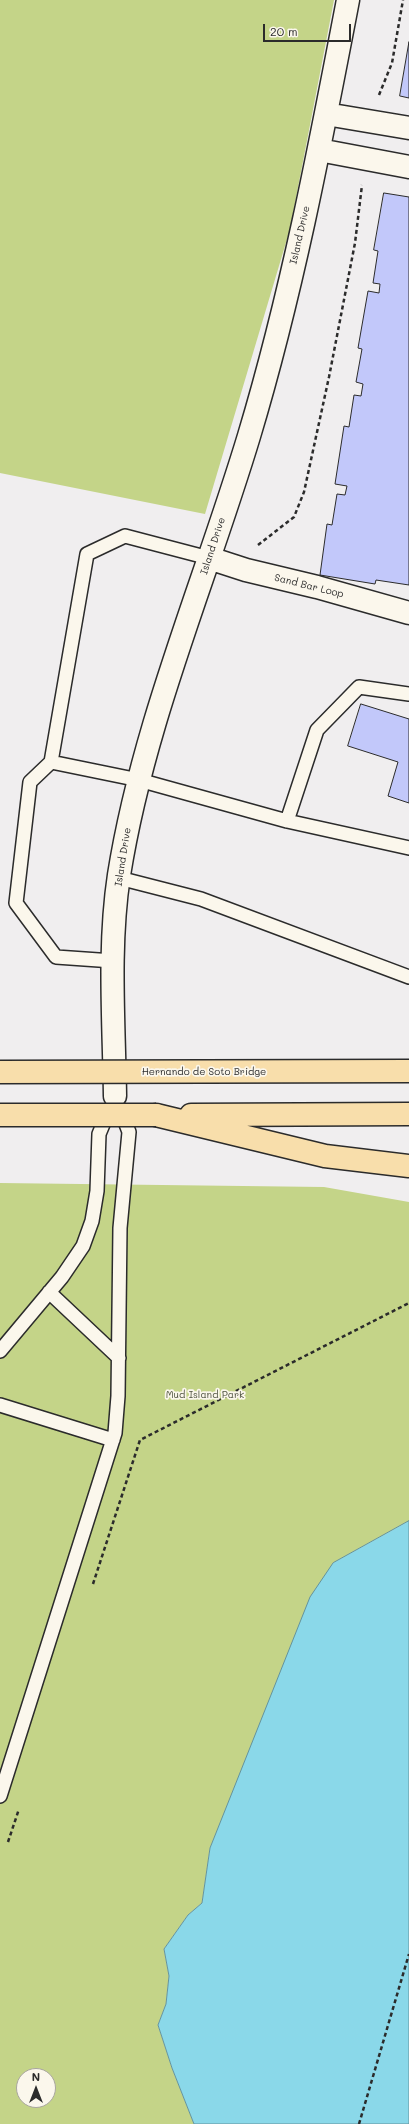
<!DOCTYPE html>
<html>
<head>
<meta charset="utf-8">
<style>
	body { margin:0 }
	#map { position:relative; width:409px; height:2124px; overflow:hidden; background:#f0eeef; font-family:Mali,sans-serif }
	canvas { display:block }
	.north { position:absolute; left:16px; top:2068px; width:40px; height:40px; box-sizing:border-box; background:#fbf7ec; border:1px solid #a8a59f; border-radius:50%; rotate:0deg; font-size:11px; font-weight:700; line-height:16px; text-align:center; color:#2b2b2b }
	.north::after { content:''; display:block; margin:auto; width:14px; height:18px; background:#2b2b2b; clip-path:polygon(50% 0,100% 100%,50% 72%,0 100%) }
	.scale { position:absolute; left:263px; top:24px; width:88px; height:18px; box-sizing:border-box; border:2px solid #2b2b2b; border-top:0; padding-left:5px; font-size:12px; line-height:14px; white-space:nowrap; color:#2b2b2b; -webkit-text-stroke:3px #fbf7ec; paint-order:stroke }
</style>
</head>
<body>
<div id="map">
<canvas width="409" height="2124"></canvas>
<div class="north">N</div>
<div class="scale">20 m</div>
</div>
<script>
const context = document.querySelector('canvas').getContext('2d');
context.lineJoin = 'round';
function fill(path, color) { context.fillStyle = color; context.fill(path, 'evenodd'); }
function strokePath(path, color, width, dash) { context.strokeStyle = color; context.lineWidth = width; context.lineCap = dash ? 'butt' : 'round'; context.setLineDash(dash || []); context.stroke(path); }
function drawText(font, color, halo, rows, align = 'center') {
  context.font = font + ' Mali,sans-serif'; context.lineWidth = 3.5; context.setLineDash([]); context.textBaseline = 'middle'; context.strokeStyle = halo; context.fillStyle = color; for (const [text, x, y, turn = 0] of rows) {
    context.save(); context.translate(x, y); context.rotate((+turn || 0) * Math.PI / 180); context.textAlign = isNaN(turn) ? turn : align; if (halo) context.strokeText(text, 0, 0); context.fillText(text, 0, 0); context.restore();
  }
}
fill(new Path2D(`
	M0,0h334l-44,229 -85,285 -205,-41z
	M0,1183l324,4 85,15v319l-76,42 -123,285 -8,55 -14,12 -24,34 5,27 -3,28 -8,21 14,43 22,56h-194zM24,2076h24v24h-24z`), '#c4d488');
const water = new Path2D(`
	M409,1521v603h-215l-22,-56 -14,-43 8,-21 3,-28 -5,-27 24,-34 14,-12 8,-55 100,-251 23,-34z`);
fill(water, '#8ad8e9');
strokePath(water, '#64939d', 1);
const building = new Path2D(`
	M409,42v56l-9,-2z
	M384,193l25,4v388l-33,-5 -1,4 -55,-9 7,-51 5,1 5,-31 8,1 2,-9 -12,-2 9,-58 5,1 5,-32 7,1 2,-12 -7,-2 6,-33 -4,-1 10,-57 11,2 1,-9 -7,-1 5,-32 -4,-1z
	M361,704l48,15v84l-21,-7 10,-34 -50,-16z`);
fill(building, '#c2c8fa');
strokePath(building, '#2b2b2b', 1);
const service = new Path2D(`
	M209,558l-84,-22 -38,18 -36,208 88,18 148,41 122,27
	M51,762l-21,20 -14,121 40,54 57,4
	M287,821l30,-91 42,-43 50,7
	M119,878l82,21 208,78
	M49,1292l70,66
	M0,1351l62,-74 21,-31 9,-25 5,-30 2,-57 10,-24
	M0,1405l113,35
	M0,1796l115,-363 3,-37 2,-168 9,-96 -8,-21`);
const minor = new Path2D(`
	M326,114l83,14
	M319,150l90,17
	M209,558l37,12 71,17 92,26
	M115,1096c-1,-74 -7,-148 4,-221 24,-151 86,-293 130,-439 43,-143 71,-290 99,-436`);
const motorway = new Path2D(`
	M156,1115l169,41 84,10
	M191,1115l218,-1`);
strokePath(service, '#2b2b2b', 16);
strokePath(minor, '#2b2b2b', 25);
strokePath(motorway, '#2b2b2b', 25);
strokePath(new Path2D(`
	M379,95l13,-32 11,-63
	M258,545l36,-28 10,-25 25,-115 26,-134 7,-58
	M93,1584l47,-144 269,-137
	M8,1842l11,-33
	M359,2124l50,-170`), '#2b2b2b', 2.5, [4, 3]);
strokePath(service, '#fbf7ec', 13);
strokePath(minor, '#fbf7ec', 22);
strokePath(motorway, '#f8deab', 22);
const motorwayBridge = new Path2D(`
	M0,1072l409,-1
	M0,1115h156`);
strokePath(motorwayBridge, '#2b2b2b', 25, []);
strokePath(motorwayBridge, '#f8deab', 22);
drawText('10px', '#2b2b2b', '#fbf7ec', [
	["Island Drive",300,235,-77],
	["Island Drive",213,546,-72],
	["Sand Bar Loop",309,586,14],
	["Island Drive",123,857,-81],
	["Hernando de Soto Bridge",204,1072]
]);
drawText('10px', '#515542', '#fbf7ec', [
	["Mud Island Park",205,1395]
]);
</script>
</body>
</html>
